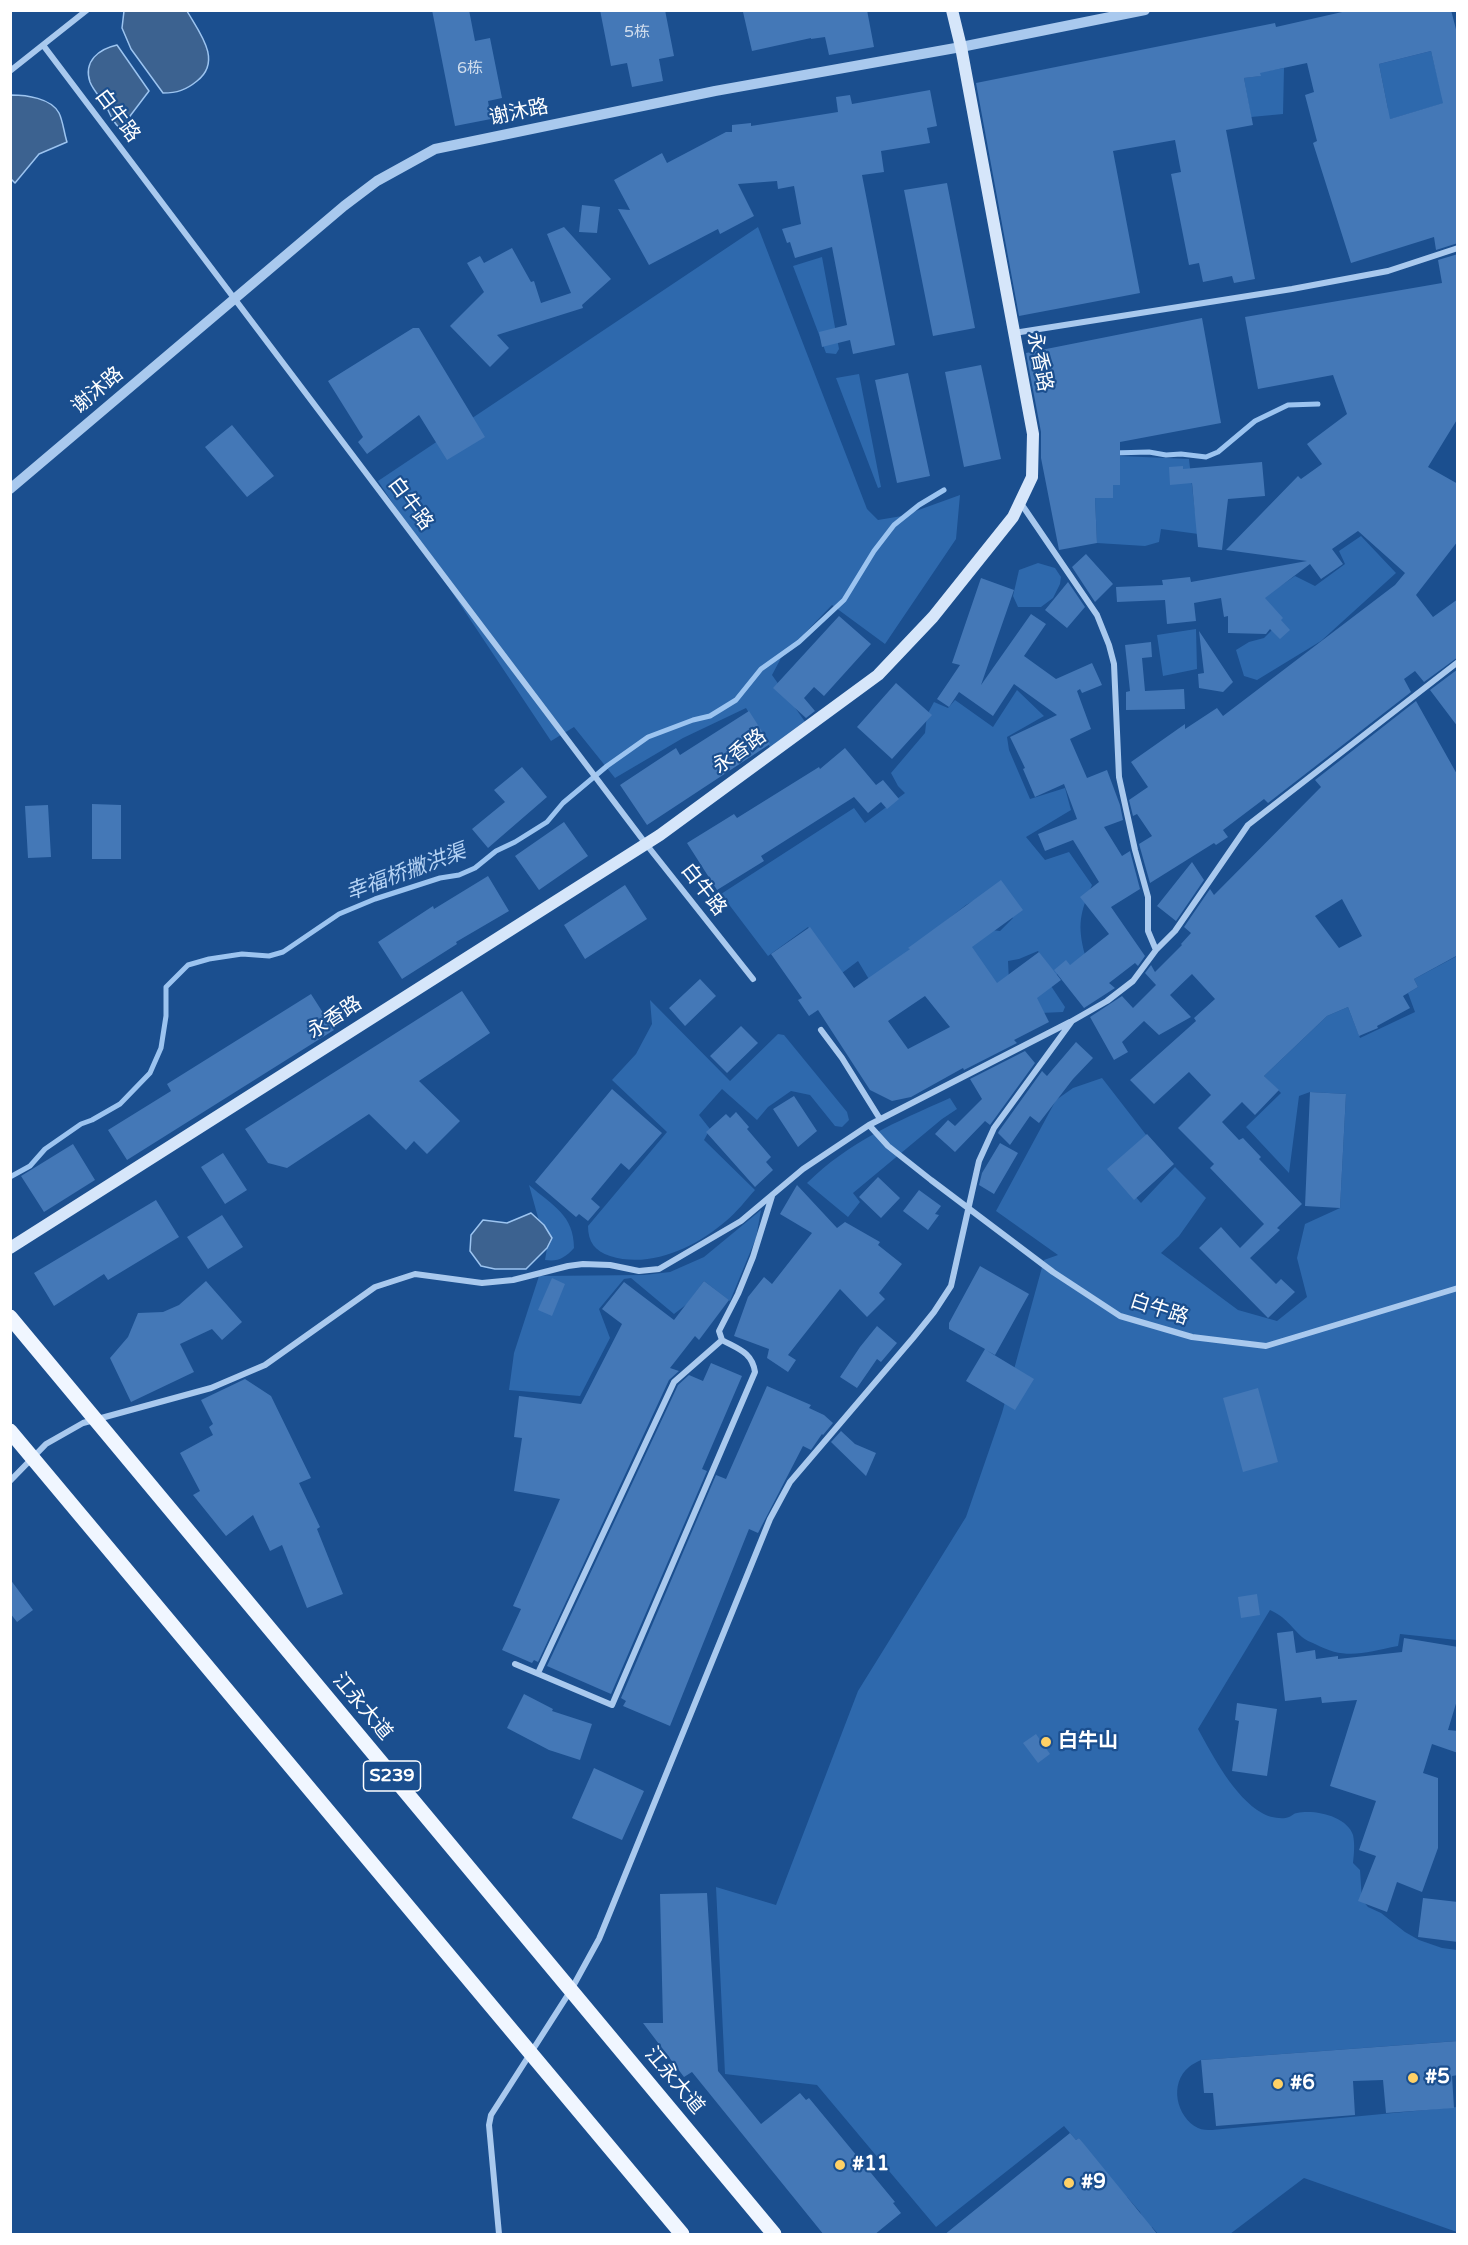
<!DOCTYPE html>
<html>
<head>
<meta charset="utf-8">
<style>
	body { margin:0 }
	#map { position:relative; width:1468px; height:2245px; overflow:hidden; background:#1b4f8f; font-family:"Varela Round",sans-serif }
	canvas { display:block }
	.frame { position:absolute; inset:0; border:12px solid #fff; pointer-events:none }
</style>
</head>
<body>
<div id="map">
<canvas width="1468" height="2245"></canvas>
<div class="frame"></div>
</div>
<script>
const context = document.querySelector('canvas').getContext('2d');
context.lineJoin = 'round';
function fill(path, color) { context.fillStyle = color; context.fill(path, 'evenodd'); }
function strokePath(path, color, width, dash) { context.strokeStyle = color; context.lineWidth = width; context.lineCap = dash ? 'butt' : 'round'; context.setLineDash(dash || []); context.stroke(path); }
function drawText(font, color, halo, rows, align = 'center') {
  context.font = font + ' "Varela Round","Noto Sans SC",sans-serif'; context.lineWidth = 4.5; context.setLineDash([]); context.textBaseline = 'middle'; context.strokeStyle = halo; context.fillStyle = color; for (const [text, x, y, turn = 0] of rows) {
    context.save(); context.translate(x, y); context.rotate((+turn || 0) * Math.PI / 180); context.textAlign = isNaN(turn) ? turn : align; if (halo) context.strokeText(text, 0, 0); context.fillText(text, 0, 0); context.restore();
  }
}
fill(new Path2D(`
	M1431,51l13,52 -90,27 34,-21 -9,-45z
	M1284,68l-1,46 -32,3 -7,-39 16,-2v-4z
	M758,227l109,282 11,11 24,-4 58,-21 -4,44 -71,105 -53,-39 -51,53 -9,17 36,51 -35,26 -27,-44 -63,30 -68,40 -41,-51 -23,14 -173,-260z
	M822,257l17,92 -3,5 -10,-1 -33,-87z
	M859,374l22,113 -3,1 -42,-110z
	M1120,456l69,3 6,53 11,23 -45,-6 -2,13 -14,4 -48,-3 -2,-45h18v-13l7,-1z
	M1361,536l35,37 -75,68 -64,39 -13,-4 -8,-26 13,-8 15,-4 17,-17 -20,-22 34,-23 20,10 30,-22 -6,-13z
	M1038,563l17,5 6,9 -1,7 -7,14 -12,9h-23l-5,-11 6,-26z
	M1196,629l1,40 -34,7 -6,-41z
	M1017,690l27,26 -37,21 2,13 21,49 35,-11 6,22 -45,27 19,23 24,-8 23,33c-12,28 -15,40 -7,70l-29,20 -18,-24 -19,8 -11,2 1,21 42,4 14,21 -2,5 -46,2 -53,-74 19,-11 17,2 13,-13 -16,-21 -10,-4 -21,12 -96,76 -12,-20 -16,12 -34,-46 -40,29 -47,-62 133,-86 11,15 40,-30 -7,-7 -7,-13 34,-40 2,-18 7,-13 14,6 7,-8 38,27z
	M1457,956v684l-57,-6 -2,12c-33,6 -51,15 -83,-2 -4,-2 -10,-4 -13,-7 -12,-11 -15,-19 -32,-27l-72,119c15,27 36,68 64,84 6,4 20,7 27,4 3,-1 5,-4 8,-4 17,-4 50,3 56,22 2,9 1,19 0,28l7,7 2,30 6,7 13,6 24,19 14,8 23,8 15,2v91l-256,19c-4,2 -9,4 -12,7 -20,16 -13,50 9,61 4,2 10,2 14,2l245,-23v125l-153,-54 -74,56h-72l-6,-7 -4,3 -8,-18 -13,-15 -4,3 -44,-62 -3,2 -12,-14 -128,101 -119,-142 -92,-11 -9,-187 60,18 82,-214 108,-174 36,-104 42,-153 14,-5 -62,-44 60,-111 17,-12 29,-10 45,58 -34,35 28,32 34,-36 31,31 -27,38 -18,17 77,57 39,11 30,-24 -10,-39 8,-34 35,-16 6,-114 -36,-2 -11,4 -10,77 -43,-46 35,-34 -17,-17 63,-60 21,-9 12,31 55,-26 -7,-19 10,-6 -4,-8z
	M650,1000l80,81 48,-47 6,1 63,77 2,8 -7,7 -7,-1 -25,-31 -19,-4 -23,16 -11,13 -35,-31 -23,26 11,14 -6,11 51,50c-9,10 -18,22 -29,31 -30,26 -76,48 -116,35 -15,-5 -22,-14 -22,-30l79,-94 -55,-52 24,-26 16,-30z
	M950,1098l7,11 -15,10 -89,74 7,9 -12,15 -41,-34c43,-42 89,-61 143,-85z
	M529,1185c24,21 45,30 45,63 -9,10 -16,14 -29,12l2,-12 5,-10 -8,-13 -5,-4z
	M761,1210l-5,28 -26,63 -26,-20 -17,23 -13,10 -43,-36 -7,1 -25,30 11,29 -30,58 -71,-6 5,-37 25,-77 105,-1 26,-3 34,-15z`), '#2e69ad');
const water = new Path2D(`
	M124,11h63c12,21 36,50 10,70 -11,9 -20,12 -34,12l-32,-44 -9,-21z
	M117,45l32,46 -22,29 -5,10c-9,-7 -11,-14 -16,-24 -5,-8 -13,-16 -16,-24 -7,-21 9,-33 27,-37z
	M11,95c15,0 40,3 48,18 4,8 5,20 8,29l-28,12 -24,29 -5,-5z
	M531,1213l13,12 8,13 -5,10 -21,21h-31l-14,-3 -11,-15 1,-16 12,-15 24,3z`);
fill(water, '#3c6290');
strokePath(water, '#9cc4f0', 1.5);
strokePath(new Path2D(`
	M1113,453l36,-1 17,3 15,-1 25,3 12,-5 37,-31 33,-16 30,-1
	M10,1177l20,-11 15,-17 36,-25 11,-4 28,-16 30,-31 11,-25 5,-32v-29l22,-22 21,-6 33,-5 27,2 14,-4 56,-38 36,-15 65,-21 19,-3 16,-7 21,-17 19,-9 32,-20 16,-19 44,-37 41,-29 45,-17 17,-4 26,-16 25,-31 38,-27 45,-42 30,-49 20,-26 25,-20 25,-15`), '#9cc4f0', 5);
fill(new Path2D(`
	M432,10h37l6,31 15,-3 12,60 -14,3 3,18 -36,7z
	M600,10h65l9,46 -15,3 4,22 -31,6 -5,-24 -16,3z
	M751,10h116l7,37 -45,8 -4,-18 -14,2v-1l-59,13 -9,-39z
	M1351,10h100l7,27v206l-22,7 -2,-13 -83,26 -38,-120 4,-2 -12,-46 9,-3 -7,-29 -47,10 1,3 -17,2 9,47 -27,5 29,149 -21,4 -2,-7 -29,6 -4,-19 -10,2 -18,-91 10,-2 -6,-32 -62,11 27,142 -121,23 -43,-233 299,-60 1,4zM1431,51l12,52 -53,16 -11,-55z
	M930,90l7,36 -10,2 3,15 -49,8 3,21 -22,3 33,170 -42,9 -3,-14 -28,7 -3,-15 28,-7 -15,-78 -37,11 -5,-16 -3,1 -5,-14 19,-5 -7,-38 -16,3 -1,-8 -39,3 16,32 -34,18 -2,-5 -69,36 -31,-56 12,1 -16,-30 48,-27 5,10 59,-31h6v-7l19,-2v3l87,-14 -2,-15 14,-2 2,9z
	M947,183l28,145 -42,8 -29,-146z
	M582,205l18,2 -3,26 -18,-1z
	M564,227l47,52 -29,26 1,3 -86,27 12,13 -19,19 -40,-41 34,-34 -17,-29 13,-7 4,7 28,-15 19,34 3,-1 7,22 30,-10 -24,-59z
	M1458,254v164l-30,49 30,17v57l-42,54 17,22 25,-18v58l-34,25 -9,-11 -11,8 7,13 -143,111 -4,-4 -41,31 5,7 -12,8 -2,-2 -64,40 -11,-39 13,-8 -15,-22 -4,2 -4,-16 19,-13 -17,-25 54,-38v5l32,-21 6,8 172,-131 10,-12 -47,-42 -26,18 11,15 -22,15 -11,-15 -45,34 18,20 -2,2 9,10 -10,9 -10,-10 -4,5 -38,-1v-17l-4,1 -3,-19 -27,5 2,18 -29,3 -2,-24 -48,2 -1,-15 47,-2 -1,-5 28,-3 1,5 116,-21 -81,-11 72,-74 3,3 21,-15 -15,-20 40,-30 -14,-39 -75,14 -13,-72 197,-34 -4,-23z
	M1202,318l19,105 -101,19v43h-7v13h-18l2,45 -38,7 -18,-92v-26l-15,-79z
	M413,328h6l66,109 -38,23 -28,-45 -52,39 -9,-12 5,-5 -35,-56z
	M981,365l20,94 -37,8 -19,-95z
	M908,373l22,103 -33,7 -22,-103z
	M232,425l42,51 -27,21 -42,-50z
	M1262,462l3,34 -37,3 -6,51 -24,-3 -6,-64 -22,2 -1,-18 14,-1v3z
	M1086,554l27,30 -18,18 -23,-35z
	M981,578l33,12 -33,95 50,-71 15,10 -22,32 32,23 36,-16 10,22 -20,8 -2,-4 -3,2 14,38 -21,10 17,39 20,-8 13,35 3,15 -19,7 18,29 8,-5 10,38 -29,18 34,49 -7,10 -3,-3 -26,20 6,5 -31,20 -30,-38 12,-10 4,5 39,-31 -29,-37 19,-15 -26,-42 -28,11 -7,-17 39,-15 -13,-35 -29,13 -12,-28 2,-1 -15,-31 47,-22 -43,-31 -21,32 -34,-24 -10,15 -12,-8 23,-34 -8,-2z
	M1068,582l17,25 -18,21 -22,-18z
	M839,616l32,28 -47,52 -10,-9 -10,11 11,13 -9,7 -33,-30z
	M1199,631l34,51 -10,10 -24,-4 -1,-14 6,-1z
	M1151,642l1,15 -10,1 3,33 39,-2 1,20 -59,1v-18l4,-1 -5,-46z
	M1458,669v58l-28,-37z
	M896,683l36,32 -40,44 -35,-32z
	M1416,701l42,75v179l-44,24 4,8 -15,9 7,12 -33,18 1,2 -19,8 -11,-29 -21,9 -63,60 15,14 -24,25 -13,-13 -20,20 17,18 4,-2 18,19 -2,2 43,45 -25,24 3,2 -30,28 26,26 5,-5 14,13 -27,26 -69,-70 22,-21 19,21 24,-24 -54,-56 4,-4 -36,-36 33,-33 -22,-23 -35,32 -24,-24 66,-59 -2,-3 21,-19 -23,-25 -22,21 21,22 -32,18 -15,-14 -22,21 6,10 -14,8 -24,-43 32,-21 11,12 23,-23 -11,-12 6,-8 4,7 27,-27 -1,-1 10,-11 -7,-6 26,-38 4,6 107,-108 -6,-7zM1342,899l20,37 -23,12 -24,-32z
	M749,711l21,33 -123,81 -27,-40 56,-37 4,7z
	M845,748l31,37 7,-5 16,19 -12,10 -6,-7 -13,11 -14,-16 -93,59 3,5 -47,29 -30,-47 47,-29 3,4 82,-51 1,2z
	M522,767l25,30 -59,51 -16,-19 33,-27 -11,-12z
	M92,804l29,1v54h-29z
	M48,805l3,52 -23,1 -3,-52z
	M564,822l24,34 -49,34 -24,-34z
	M1192,862l12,18 -28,41 -19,-15z
	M488,876l21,35 -53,31 1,2 -55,35 -24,-37 55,-36 1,3z
	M1001,880l22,30 -51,37 25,36 42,-31 22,28 -24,18 12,24 -35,18 3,3 -53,27 -1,-2 -52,29 -19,4 -22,-11 -52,-80 -9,6 -11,-16 4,-2 -31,-44 39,-27 44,61 56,-39 -2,-1zM925,996l25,31 -42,22 -20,-28z
	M625,885l22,34 -62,40 -21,-34z
	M700,979l16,17 -31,30 -16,-18z
	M462,991l28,42 -71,48 41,40 -33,33 -13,-13 -8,9 -37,-36 -82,54 -19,-5 -23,-34z
	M311,994l23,36 -207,130 -19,-30 63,-39 -4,-7z
	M741,1026l17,17 -31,30 -17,-17z
	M1076,1042l17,16 -20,21 -34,44 -9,-7 -20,29 -12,-12 1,-2 43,-60 5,5z
	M1025,1051l10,12 -45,62 -5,-4 -30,31 -20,-18 13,-14 7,6 27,-27 -12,-20z
	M612,1089l50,44 -33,37 -8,-7 -30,36 9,8 -12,14 -9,-7 -3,3 -41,-35z
	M1310,1092l36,2 -6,114 -35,-2z
	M794,1096l23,35 -19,16 -25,-38z
	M736,1112l13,15 -2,2 24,28 -5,5 7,8 -18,17 -49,-55 20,-18 4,4z
	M1147,1134l27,30 -40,36 -27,-31z
	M1000,1143l18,10 -24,41 -15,-9 3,-12z
	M73,1144l22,36 -51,32 -23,-36z
	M223,1153l24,37 -22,14 -24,-37z
	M878,1177l22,21 -19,20 -22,-21z
	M797,1185l40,43 8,-6 35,20 -2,3 24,19 -23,29 6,6 -18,18 -27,-28 -52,66 8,5 -8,12 -21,-14 2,-9 -35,-13 14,-39 16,-20 8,7 40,-51 -32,-19z
	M919,1190l22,16 -6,8 4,1 -11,15 -25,-19z
	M156,1200l23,37 -71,43 -4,-6 -50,32 -20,-33z
	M222,1215l21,32 -35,22 -21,-32z
	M980,1266l49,28 -34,61 -9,-5 48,29 -19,31 -49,-29 19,-32 -36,-20v-6z
	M552,1278l13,6 -13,32 -14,-6z
	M206,1281l36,41 -20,18 -10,-11 -32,15 14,28 -63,30 -21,-44 18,-21 10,-24 25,-1 16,-7z
	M704,1281l25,19 -30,40 -4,-4 -25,32 9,3 -10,9 -131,282 -4,-2 -2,3 -30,-13 19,-41 -8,-3 47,-107 -46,-8 8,-53 -8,-1 5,-41 62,8 41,-80 -20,-15 22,-27 50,38z
	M877,1326l20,17 -16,19 -4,-3 -20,29 -17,-11 20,-30z
	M711,1363l31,13 -40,93 5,2 -96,223 -64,-28 131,-281 11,-10 14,6z
	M245,1379l26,17 40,82 -12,5 21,44 -3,2 26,65 -36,14 -25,-63 -12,6 -17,-36 -27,21 -33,-41 7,-4 -20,-38 33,-18 -4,-8 4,-3 -12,-24z
	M767,1386l44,19 -2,3 15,7 9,8 -10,12 -1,-1 -11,16 -8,-4 -45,87 -9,-4 -79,197 -47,-20 3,-5 -5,-3 95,-223 10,4z
	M1258,1388l20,74 -35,10 -20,-74z
	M841,1431l14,13 21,9 -10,23 -35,-34z
	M10,1579l23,31 -16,12 -7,-9z
	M1257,1594l3,21 -19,3 -3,-21z
	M1293,1631l3,22 19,-3 1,9 22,-3v3l64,-7 2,-14 54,9v50l-10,33 10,1v22l-26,-9 -9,29 15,5v70l-16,44 -25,-10 -10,30 -29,-11 18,-45 -17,-6 17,-49 -46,-15 27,-86 -35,3 -1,-6 -36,4 -8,-68z
	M524,1694l29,15 -1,2 40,13 -12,36 -31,-10 -42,-22z
	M1237,1703l40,6 -10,67 -35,-5 7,-50 -4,-1z
	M1036,1734l14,20 -12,9 -15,-20z
	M594,1768l50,23 -22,49 -50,-22z
	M707,1893l11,178 43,53 39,-31 6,7 3,-2 86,104 -2,1 8,10 -27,22h-50l-132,-163 -8,5 -41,-54h20l-3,-129z
	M1423,1898l35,4v40l-40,-5z
	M1458,2041v34l-6,1 2,32 -68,5 -3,-33 -30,1 2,34 -139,11 -3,-33h-9l-3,-33z
	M1070,2133l6,7 3,-2 79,97h-214z`), '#4478b7');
strokePath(new Path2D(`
	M43,45l603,799 107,135
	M10,71l77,-61
	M1014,333l278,-44 96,-18 70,-23
	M1020,502l77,113 12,30 5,19 5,113 16,73 13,47v34l8,19
	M821,1030l21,28 38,61
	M869,1125l19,21 43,34 122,92 67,44 72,21 74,9 192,-58
	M10,1481l36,-37 37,-21 128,-35 54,-23 110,-78 40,-13 67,9 31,-3 55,-14 15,-2 27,1 29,6 20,-2 82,-48 62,-52 66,-44 201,-103
	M515,1664l97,41 143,-333c-3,-20 -17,-23 -33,-32l-3,-9 19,-37 15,-37 19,-61
	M538,1673l136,-291 48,-42
	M499,2234l-10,-109 2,-10 80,-125 28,-51 171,-420 20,-37 123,-144 21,-26 17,-26 28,-125 15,-33 78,-107 35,-20 26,-20 23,-31 19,-19 73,-106 210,-163`), '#a9c9ee', 6);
strokePath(new Path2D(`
	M10,489l334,-283 33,-25 58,-32 280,-58 246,-44 184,-37`), '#a9c9ee', 10);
strokePath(new Path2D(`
	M10,1248l650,-413 218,-160 55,-58 80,-100 19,-40 1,-43 -72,-387 -9,-37`), '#d6e6fa', 12);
strokePath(new Path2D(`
	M10,1317l764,917
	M10,1431l672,803`), '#f0f6ff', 15);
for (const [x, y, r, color] of [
	[1046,1742,6,"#ffd166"],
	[1413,2078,6,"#ffd166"],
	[1278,2084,6,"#ffd166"],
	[840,2165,6,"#ffd166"],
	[1069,2183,6,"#ffd166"]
]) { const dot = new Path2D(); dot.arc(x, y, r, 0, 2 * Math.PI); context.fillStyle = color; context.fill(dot); strokePath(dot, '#1b4f8f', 2); }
drawText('16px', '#d0dded', null, [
	["5栋",637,33],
	["6栋",470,69]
]);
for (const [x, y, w] of [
	[392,1776,57]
]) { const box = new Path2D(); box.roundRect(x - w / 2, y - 15, w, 30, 4.5); context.fillStyle = '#1b4f8f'; context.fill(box); strokePath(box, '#fff', 1.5); }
drawText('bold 18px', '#fff', null, [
	["S239",392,1776]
]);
drawText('20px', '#fff', '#1b4f8f', [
	["谢沐路",519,113,-12],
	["白牛路",117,116,53],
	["永香路",1039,362,79],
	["谢沐路",98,391,-40],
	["白牛路",410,504,53],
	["永香路",740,752,-36],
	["白牛路",703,890,52],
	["永香路",335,1018,-33],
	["白牛路",1159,1310,18],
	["江永大道",362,1707,50],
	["江永大道",674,2081,50]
]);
drawText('bold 20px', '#fff', '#1b4f8f', [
	["白牛山",1058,1742],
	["#5",1425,2078],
	["#6",1290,2084],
	["#11",852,2165],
	["#9",1081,2183]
], 'left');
drawText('italic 21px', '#b5d3f5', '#1b4f8f', [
	["幸福桥撇洪渠",406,873,-20]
]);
</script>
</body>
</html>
